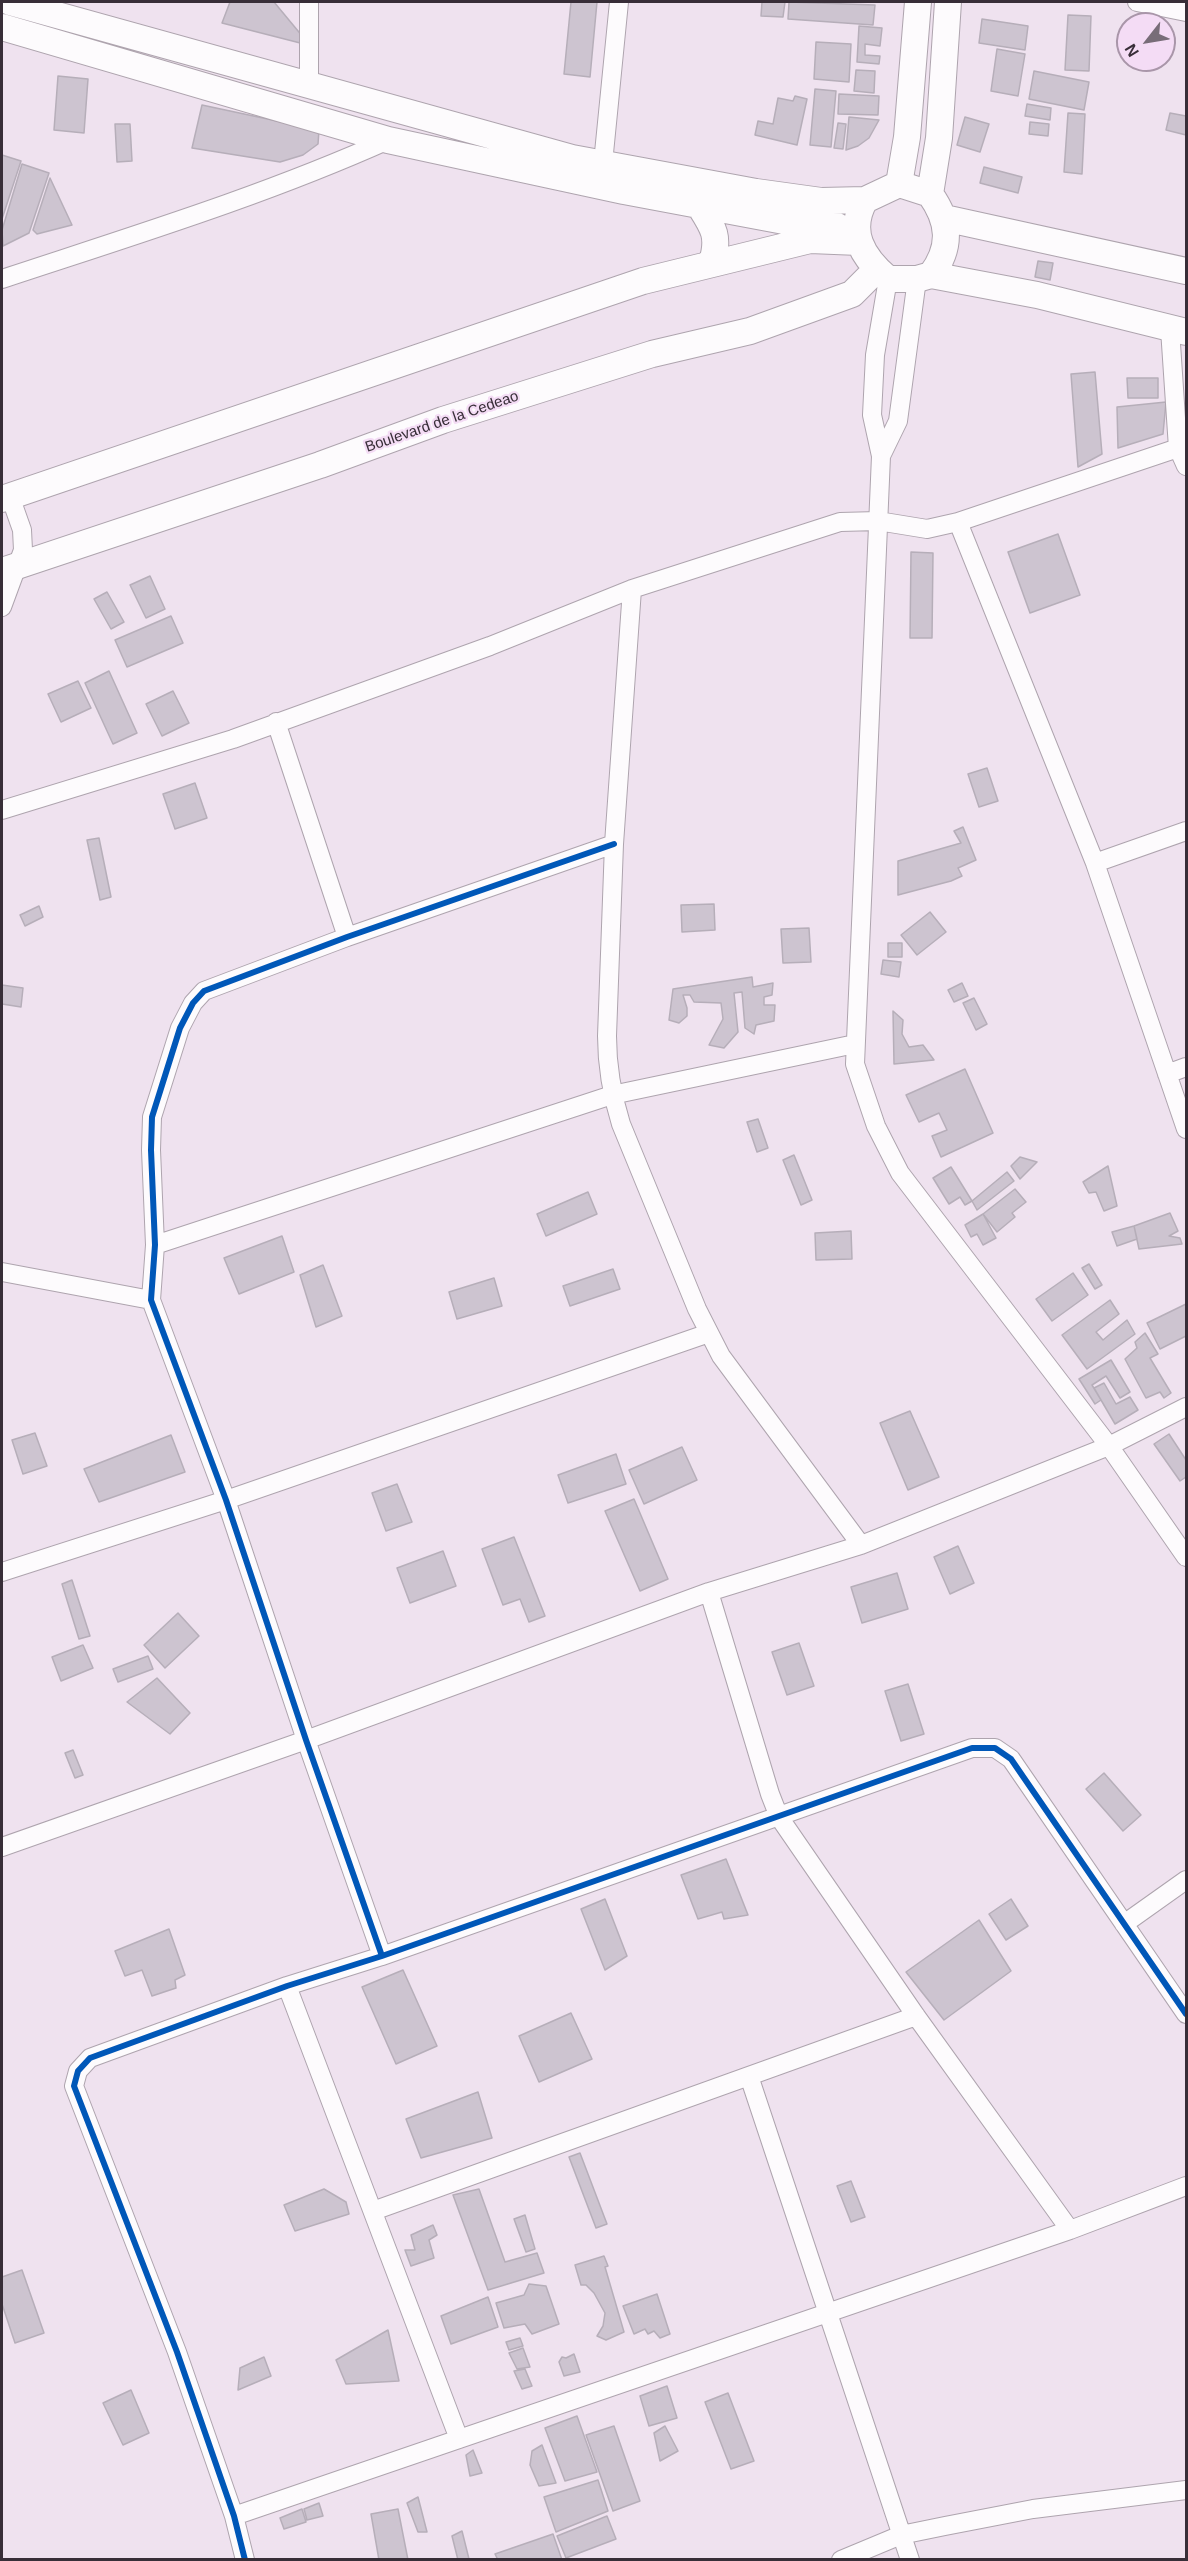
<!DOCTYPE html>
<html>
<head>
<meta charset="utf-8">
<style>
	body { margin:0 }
	#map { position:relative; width:1188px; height:2561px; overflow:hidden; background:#efe2ef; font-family:Helvetica,sans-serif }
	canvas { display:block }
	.frame { position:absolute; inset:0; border:3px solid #382e38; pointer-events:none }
	.north { position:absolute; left:1116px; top:12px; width:60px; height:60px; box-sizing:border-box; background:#f4dcf5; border:2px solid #a996a9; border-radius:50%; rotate:239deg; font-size:16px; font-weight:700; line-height:24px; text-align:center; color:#382e38 }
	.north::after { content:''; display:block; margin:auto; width:21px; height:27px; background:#786d78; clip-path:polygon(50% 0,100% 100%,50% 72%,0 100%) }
</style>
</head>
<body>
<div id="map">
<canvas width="1188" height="2561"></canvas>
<div class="frame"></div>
<div class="north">N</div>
</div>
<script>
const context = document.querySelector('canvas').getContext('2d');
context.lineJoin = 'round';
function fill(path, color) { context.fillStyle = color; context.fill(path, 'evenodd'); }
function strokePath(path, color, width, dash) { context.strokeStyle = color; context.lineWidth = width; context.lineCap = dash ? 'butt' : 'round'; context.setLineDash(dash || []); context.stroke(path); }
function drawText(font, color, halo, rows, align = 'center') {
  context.font = font + ' Helvetica,sans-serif'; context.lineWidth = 4.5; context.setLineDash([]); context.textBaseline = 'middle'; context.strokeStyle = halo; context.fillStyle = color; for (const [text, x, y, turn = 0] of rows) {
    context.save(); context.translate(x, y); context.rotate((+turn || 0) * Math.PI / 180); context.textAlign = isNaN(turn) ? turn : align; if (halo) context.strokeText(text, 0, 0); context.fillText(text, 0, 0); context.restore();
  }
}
const building = new Path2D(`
	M230,2h44l34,41v2l-86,-22z
	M571,2h26l-7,75 -26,-3z
	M762,2h23l-2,15 -22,-1z
	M789,2l86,3 -2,20 -85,-6z
	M1068,15l23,1 -2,55 -24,-1z
	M982,19l46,7 -3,24 -46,-7z
	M859,26l23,2 -2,18 -15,-2v11l15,1 -1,8 -22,-2z
	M816,42l35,2 -2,38 -35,-3z
	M997,49l28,5 -7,42 -27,-5z
	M856,70l19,1 -1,22 -20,-2z
	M1034,71l55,11 -5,28 -55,-11z
	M58,76l30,3 -4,54 -30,-3z
	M815,89l21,2 -5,56 -21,-2z
	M839,94l40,2 -1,19 -40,-1z
	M795,96l12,3 -10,46 -42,-10 3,-14 15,3 5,-26 15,3z
	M1027,104l24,4 -1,12 -25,-4z
	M202,105l117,25 -1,14 -15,11 -23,7 -88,-14z
	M1068,113l17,1 -3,60 -18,-2z
	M1170,113l16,3v19l-20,-5z
	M849,117l30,3 -10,18 -11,8 -12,4z
	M965,117l24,7 -9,28 -23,-7z
	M1030,122l19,2 -1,12 -19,-2z
	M838,123l8,1 -3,25 -9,-1z
	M115,124h15l2,37 -15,1z
	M2,155l19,6 -19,58z
	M22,164l27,9 -20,60 -26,13 -1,-16z
	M984,167l38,10 -4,16 -38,-10z
	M50,178l22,47 -35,9 -4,-4z
	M1038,261l15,2 -3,17 -15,-3z
	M1095,372l7,82 -24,13 -7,-93z
	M1127,378h31v20h-30z
	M1166,402l-3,32 -45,14 -1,-41z
	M1058,534l22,61 -50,18 -22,-61z
	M911,552l22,1 -1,85h-22z
	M150,576l15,33 -19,9 -16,-33z
	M107,592l17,30 -13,7 -17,-30z
	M171,616l12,27 -56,24 -12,-27z
	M109,671l28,62 -24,11 -28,-61z
	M78,681l13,27 -30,14 -13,-28z
	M173,691l16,32 -27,13 -16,-32z
	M987,768l11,33 -19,6 -11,-33z
	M195,783l12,35 -32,11 -12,-35z
	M963,827l13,33 -18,8 4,8 -11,5 -53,14v-34l63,-18 -7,-12z
	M99,838l12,59 -11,3 -13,-60z
	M714,904l1,26 -33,2 -1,-27z
	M39,906l4,11 -18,9 -5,-11z
	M930,912l16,20 -29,23 -16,-20z
	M809,928l2,34 -28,1 -2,-34z
	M888,943h14v14h-14z
	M883,960l18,2 -2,15 -18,-3z
	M752,977l1,10 20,-4 -1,12 -8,2v8h11l-1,16 -18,4 -2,9 -9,-6 -3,-36 -8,1 4,39 -14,16 -15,-3 14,-26 -2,-16 -27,-1 -4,-7h-7l4,13v8l-8,7 -10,-3 4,-31z
	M962,983l6,13 -14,6 -6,-12z
	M2,985l21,3 -2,19 -19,-3z
	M974,998l13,26 -11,6 -13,-27z
	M893,1011l10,9 -1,14 7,13 14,-2 11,15 -40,4z
	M965,1069l28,64 -52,24 -9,-21 15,-6 -8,-17 -20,9 -13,-27z
	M758,1119l10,29 -11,4 -10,-30z
	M794,1155l18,45 -11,5 -18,-45z
	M1020,1157l17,5 -17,17 -9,-13z
	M1108,1166l9,40 -13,5 -8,-19 -7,1 -6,-11z
	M951,1167l21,34 -7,4 -5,-8 -11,7 -16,-26z
	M1007,1172l7,9 -37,29 -5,-9z
	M1015,1189l11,13 -14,11 3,4 -18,15 -14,-18z
	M588,1192l9,22 -51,22 -9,-22z
	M1170,1213l8,18 -9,5 11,2 2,6 -43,5 -5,-23z
	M983,1214l13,24 -13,7 -6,-11 -6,3 -6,-12z
	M1134,1226l3,13 -20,7 -5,-14z
	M851,1231l1,28 -36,1 -1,-27z
	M282,1236l12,36 -55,22 -15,-36z
	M1089,1264l13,21 -7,4 -13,-21z
	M323,1265l19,51 -26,11 -16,-52z
	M613,1269l7,20 -50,17 -7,-20z
	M1073,1273l15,22 -36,26 -16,-22z
	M494,1278l8,28 -45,13 -8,-27z
	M1110,1300l9,14 -23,18 7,8 24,-20 8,14 -48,35 -25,-34z
	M1186,1304v32l-26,13 -13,-26z
	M1145,1333l13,21 -8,4 21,35 -7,5 -4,-6 -14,6 -21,-39 12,-11 -2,-6z
	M1111,1360l19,32 -10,6 -14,-22 -14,9 9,15 -6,4 -16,-25z
	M1104,1383l12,21 14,-7 8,13 -23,14 -21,-36z
	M910,1411l29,66 -31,13 -28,-67z
	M35,1433l12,33 -24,8 -11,-34z
	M1169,1434l17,26v17l-6,4 -26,-37z
	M171,1435l14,37 -86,30 -15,-33z
	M682,1447l15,33 -53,24 -15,-34z
	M616,1454l10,30 -58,19 -10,-28z
	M397,1484l15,38 -26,9 -14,-38z
	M634,1499l34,80 -28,12 -35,-80z
	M514,1537l31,79 -16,6 -9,-23 -17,6 -21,-56z
	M958,1546l16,37 -24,11 -16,-37z
	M443,1551l13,35 -46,17 -13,-35z
	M897,1573l11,36 -46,14 -11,-36z
	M72,1580l18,56 -11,3 -17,-55z
	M178,1613l21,23 -34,32 -21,-23z
	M799,1643l15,43 -27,9 -15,-43z
	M83,1645l10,23 -32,13 -9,-24z
	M148,1656l5,13 -35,13 -5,-13z
	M157,1678l33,35 -20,21 -43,-32z
	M908,1684l16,50 -23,7 -16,-50z
	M73,1750l10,25 -8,3 -10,-25z
	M1104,1773l37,42 -18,16 -37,-42z
	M726,1859l22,56 -24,4 -2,-7 -24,7 -17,-44z
	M605,1899l22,57 -22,14 -24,-61z
	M1011,1899l17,27 -22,14 -17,-26z
	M979,1920l32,51 -67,49 -38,-48z
	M169,1929l16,46 -10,5 1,8 -24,8 -10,-26 -17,6 -10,-25z
	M403,1970l34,76 -41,18 -34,-77z
	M571,2013l21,46 -53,23 -20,-46z
	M478,2092l14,46 -71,20 -15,-39z
	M580,2153l27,71 -11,4 -27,-71z
	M851,2181l14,36 -14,5 -14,-36z
	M324,2189l22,13 3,12 -54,17 -11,-26z
	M479,2189l26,73 32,-9 7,20 -56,17 -35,-95z
	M525,2215l10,34 -9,3 -12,-33z
	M433,2225l4,10 -8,5 5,18 -23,8 -6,-16h10l-4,-15z
	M604,2256l4,10 -3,1 19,65 -18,8 -9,-4 6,-10 2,-13 -11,-20 -8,-8h-5l-6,-20z
	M22,2270l22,63 -29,10 -13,-39v-27z
	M529,2284l17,2 13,38 -27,10 -7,-10 -21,4 -8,-25 28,-8z
	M657,2294l13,40 -10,4 -6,-7 -6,3 -3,-5 -11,5 -11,-28z
	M488,2297l10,30 -47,17 -10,-28z
	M388,2330l11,51 -53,3 -10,-24z
	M520,2338l3,8 -14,4 -3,-8z
	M523,2348l7,19 -13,2 -8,-16z
	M574,2354l6,18 -16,4 -5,-14 3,-5 4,1z
	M264,2357l7,19 -33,14 2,-22z
	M525,2369l7,17 -10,3 -8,-18z
	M667,2386l10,32 -28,8 -9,-30z
	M131,2390l18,43 -26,12 -20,-42z
	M728,2393l26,68 -23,8 -26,-67z
	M577,2416l20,56 -32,9 -20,-53z
	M614,2426l26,75 -27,10 -27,-76z
	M665,2426l13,25 -18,10 -6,-28z
	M542,2445l14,38 -17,3 -9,-21 2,-14z
	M473,2450l9,23 -12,3 -4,-21z
	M598,2480l10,31 -52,21 -12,-35z
	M418,2497l9,35h-9l-11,-29z
	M319,2503l4,13 -16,4 -3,-11z
	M302,2509l4,13 -22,7 -4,-11z
	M398,2509l10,51h-29l-8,-46z
	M607,2516l9,23 -50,19 -9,-22z
	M462,2531l7,28 -11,1 -6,-24z
	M553,2534l9,26h-64l-3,-6z`);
fill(building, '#cdc4d0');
strokePath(building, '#b6aeb9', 1.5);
const street = new Path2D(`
	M309,2v84
	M1137,2l49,10
	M603,163l16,-161
	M2,279c130,-43 261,-83 386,-139
	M888,279l-13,76 -3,60 9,41 -26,608 21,62 24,47 209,273 77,111
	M1170,329l8,119 8,18
	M881,456l17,-35 19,-142
	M958,522l137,341 91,266
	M632,589l-18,255 -7,192c0,31 5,59 14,88l76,185 24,47 140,189
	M2,607l21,-57 -1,-20 -12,-34
	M276,722l71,215
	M2,810l231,-71 257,-93 142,-57 208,-67 38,-1 49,8 31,-7 220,-74
	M1095,863l91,-32
	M1167,1074l19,-7
	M155,1245l457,-150 243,-51
	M2,1272l149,28
	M2,1572l224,-72 483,-167
	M709,1592l61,202 9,23 137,199 154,214
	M2,1847l304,-107 403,-148 152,-47 248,-99 77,-39
	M1124,1924l62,-44
	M382,1956l-76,-216 -80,-240 -75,-200 4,-55 -4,-95 1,-33 28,-89 13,-25 11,-12 143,-54 267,-93
	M287,1986l172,453
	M749,2076l161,484
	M373,2211l543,-195
	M234,2516l836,-286 116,-44
	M245,2560l-11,-44 -57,-164 -103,-266 4,-15 12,-13 197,-72 95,-30 590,-208h23l16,11 175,255
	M841,2560l60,-25 44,-9 88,-17 153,-19`);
const secondary = new Path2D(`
	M10,2l562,156 184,34 65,9 44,-1 34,-16 31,10c20,28 22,53 1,81
	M2,27l386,113 236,51 160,30 53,5
	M899,184l8,-47 11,-135
	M930,194l9,-56 9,-136
	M865,200c-18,31 -3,57 23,79h29l14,-4 106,20 149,37
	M699,205c14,22 21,31 13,57l-4,2
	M944,218l242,53
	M2,499l641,-218 167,-41 49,2
	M2,571l318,-106 123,-45 209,-66 98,-23 102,-37 25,-25`);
strokePath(street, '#aea4ae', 20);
strokePath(secondary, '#aea4ae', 28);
strokePath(street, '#fdfbfd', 18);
strokePath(secondary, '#fdfbfd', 26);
strokePath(new Path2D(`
	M382,1956l-76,-216 -80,-240 -75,-200 4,-55 -4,-95 1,-33 28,-89 13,-25 11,-12 143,-54 267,-93
	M245,2560l-11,-44 -57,-164 -103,-266 4,-15 12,-13 197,-72 95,-30 590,-208h23l16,11 175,255`), '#0057b8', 6);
drawText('15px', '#382e38', '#f4dcf5', [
	["Boulevard de la Cedeao",442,422,-19]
]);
</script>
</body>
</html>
